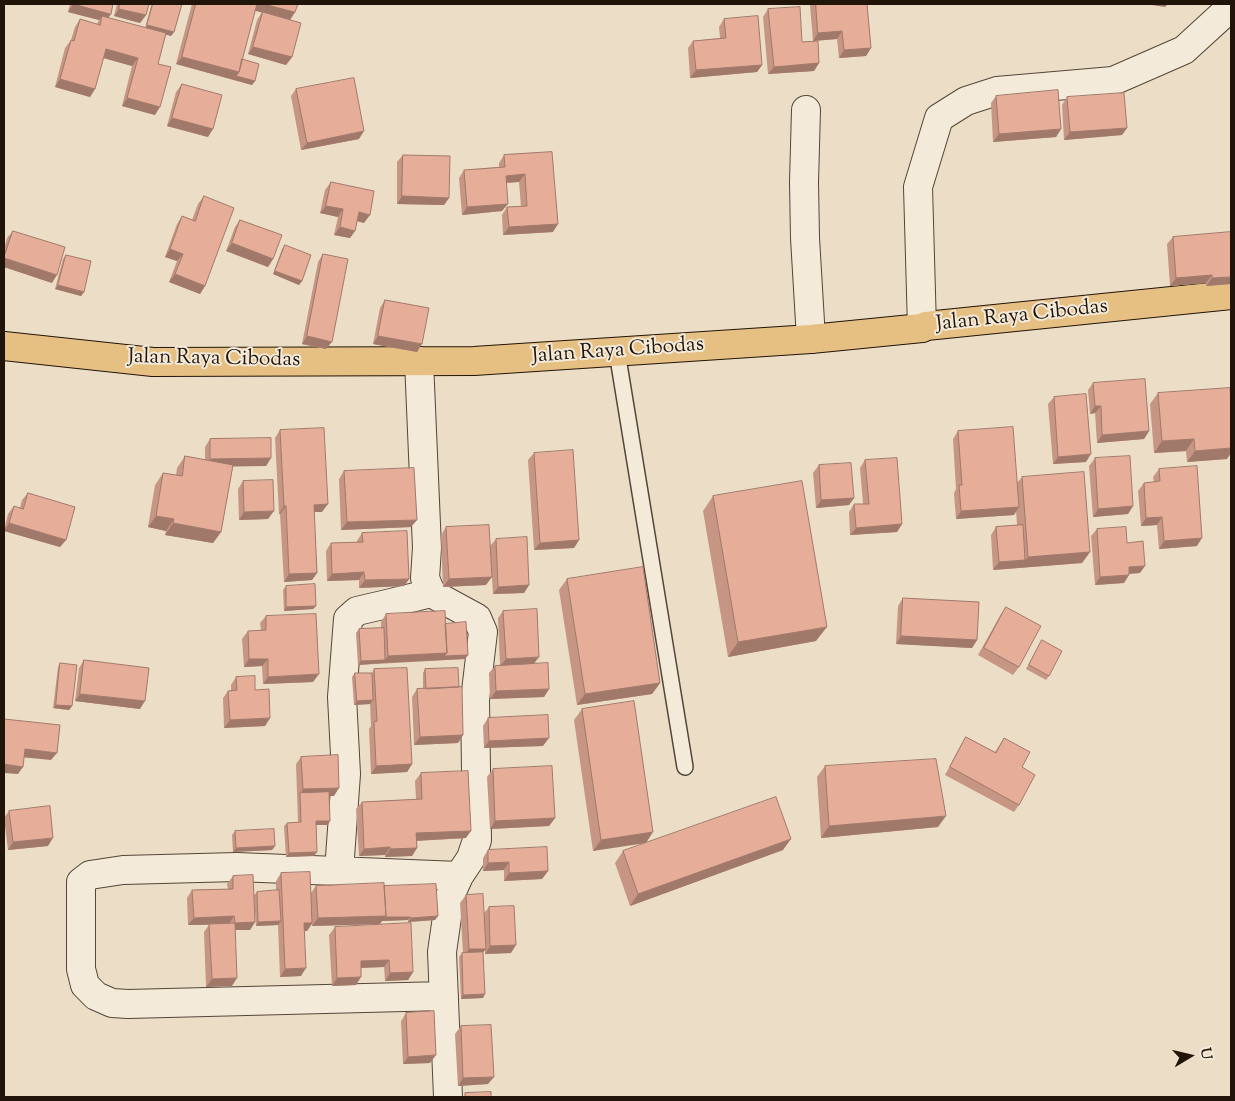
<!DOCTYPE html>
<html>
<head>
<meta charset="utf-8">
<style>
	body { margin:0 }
	#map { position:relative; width:1235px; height:1101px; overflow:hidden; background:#ecdec6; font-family:"Sorts Mill Goudy",serif }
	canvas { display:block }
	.frame { position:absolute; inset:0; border:5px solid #211408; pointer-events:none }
	.north { position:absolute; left:1165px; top:1031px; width:50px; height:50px; -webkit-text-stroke:4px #f3eada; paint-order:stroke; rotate:81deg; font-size:14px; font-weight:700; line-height:20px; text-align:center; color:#211408 }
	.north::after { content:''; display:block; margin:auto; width:18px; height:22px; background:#211408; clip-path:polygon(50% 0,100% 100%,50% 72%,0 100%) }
</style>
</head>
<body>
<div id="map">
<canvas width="1235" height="1101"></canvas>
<div class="frame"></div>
<div class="north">U</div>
</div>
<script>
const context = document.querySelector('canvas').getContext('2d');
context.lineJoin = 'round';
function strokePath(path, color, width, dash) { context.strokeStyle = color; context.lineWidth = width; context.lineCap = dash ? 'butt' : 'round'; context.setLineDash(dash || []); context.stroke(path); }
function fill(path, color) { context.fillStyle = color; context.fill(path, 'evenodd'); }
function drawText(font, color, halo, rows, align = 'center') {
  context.font = font + ' "Sorts Mill Goudy",serif'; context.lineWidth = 4; context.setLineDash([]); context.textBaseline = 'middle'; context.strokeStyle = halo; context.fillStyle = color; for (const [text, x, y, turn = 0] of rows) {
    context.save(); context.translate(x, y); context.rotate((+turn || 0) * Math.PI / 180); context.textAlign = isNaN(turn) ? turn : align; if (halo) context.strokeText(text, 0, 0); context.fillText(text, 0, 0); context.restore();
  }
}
const service = new Path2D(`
	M617,352l68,415`);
const minor = new Path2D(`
	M806,110l-2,72 1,56 6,101
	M922,328l-4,-141 21,-69 27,-17 31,-10 116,-10 71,-31 47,-43
	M419,361l8,187 -2,30 6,15 46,25 6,14 -8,68 2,140 -6,18 -12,18 -9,20 -8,56 6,145
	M339,871l7,-97 -4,-77 6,-78 9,-8 30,-7 44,-11
	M444,996l-316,8 -16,-1 -16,-7 -11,-11 -4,-16v-87l9,-7 33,-5 114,-3 222,9`);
const trunk = new Path2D(`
	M4,346l149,16 321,-1 337,-22 111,-11 4,-2 305,-31`);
strokePath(service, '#544638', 18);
strokePath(minor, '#544638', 30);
strokePath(trunk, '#211408', 30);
strokePath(service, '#f3eada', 15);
strokePath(minor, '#f3eada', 28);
strokePath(trunk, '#e6bf83', 28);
fill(new Path2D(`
	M70,4h43l-2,10 -3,4 37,10 6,-22 1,-2h30l-8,28 -3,4 -5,-2 -8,30 -3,51 -33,-9 10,-40 -29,-8 -8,31 -5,8 -35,-10 10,-39 6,-8 4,-13 5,-8 17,5 2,-4 -31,-8z
	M117,4h32l-3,11 -6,8 -26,-7z
	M192,4h106l-3,8 -5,8 2,37 -6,8 -38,-11 9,-34 5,-8 -7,-2 -13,49 13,22 -3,4 -76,-21z
	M811,4h56l4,44 -5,8 -27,2 -2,-19 -24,2 -3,-36z
	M768,9l34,33 17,21 -5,8 -46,3 -5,-57z
	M724,19l38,46 -5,7 -67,6 -2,-30 5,-7 27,-3 -1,-11z
	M182,84l26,53 -41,-11 9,-34z
	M296,89l63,50 -58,11 -10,-54z
	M996,96l65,33 -5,8 -63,5 -2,-39z
	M1067,97l60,31 -5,7 -58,5 -2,-35z
	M552,152l1,80 -50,3 -1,-20 5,-8h14l-2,-25 -13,1 -4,28 -40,4 -3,-37 5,-8 35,-3v-4l5,-8z
	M403,155l46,43 -5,7 -47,-1v-42z
	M331,182l33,41 -7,-2 -2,10 -5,7 -16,-3 4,-18 -18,-4 5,-23z
	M204,196l1,90 -5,8 -31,-12 8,-21 -12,-4 12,-33 5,-8 10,4 6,-16z
	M240,220l33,39 -5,8 -42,-16 9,-24z
	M13,231l39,52 -48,-16v-18l3,-11z
	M1173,237l58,47 -25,2v-3l-36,3 -3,-42z
	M285,245l17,36 -3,4 -26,-11 9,-25z
	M323,254l3,95 -24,-5 16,-82z
	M66,255l18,37 -3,4 -26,-7 8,-30z
	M385,300l32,52 -44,-8 7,-36z
	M1093,383l56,48 -5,8 -47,4 -2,-30 -5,1 -2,-24z
	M1158,393l69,66 -40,3 -1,-11 -32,2 -4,-49z
	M1054,397l32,65 -33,2 -5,-60z
	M280,430l42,82h-8l3,61 -5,7 -28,2 -4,-68h-1l-4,-76z
	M958,431l59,52 5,-6 68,75 -8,11 -89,7 -2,-35 5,-8 21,-2 -1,-14 -2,4 -58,4 -2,-26 2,-4 -3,-50z
	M210,439l61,19 -5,8h-33l-12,66 -8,11 -48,-8 1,-4 -18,-4 7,-42 8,-12 13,2 1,-7 8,-12 20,4v-13z
	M534,453l45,87 -5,8 -40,2 -6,-90z
	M1095,458l38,48 -5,8 -35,3 -4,-51z
	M865,460l37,64 -5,8 -47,3 -1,-23 5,-8h9l-3,-36z
	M819,465l35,33 -5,7 -33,3 -3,-35z
	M1159,469l38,77 -38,3 -2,-24 -16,1 -3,-35 6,-8 10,-1 -1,-5z
	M344,471l67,56 -70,3 -2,-51z
	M243,481l25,38 -29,1 -1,-31z
	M28,493l38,47 -6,7 -56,-16 4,-17 6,-8 6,2 2,-8z
	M713,496l103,145 -88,16 -25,-146z
	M446,527l40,58 -43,2 -2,-52z
	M1097,529l30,14 13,30 -11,1 -5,9 -29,2 -4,-49z
	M362,533l47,46 -5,7 -45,2v-8l-32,1 -1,-30 5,-8 26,-1v-1z
	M496,539l33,46 -5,8 -31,1 -3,-48z
	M567,579l93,104 -8,11 -75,11 -18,-115z
	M286,586l30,20 -3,3 -29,2 -1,-21z
	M903,598l74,42 -5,8 -76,-4 2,-38z
	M1006,607l13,60 -6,8 -35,-20 23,-41z
	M503,611l46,78 -5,8 -54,2 -1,-26 6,-7 5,-1 -2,-47z
	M386,614l59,10 23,31 -3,4 -107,6 -2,-32 3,-4 22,-1v-6z
	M266,616l47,66 -50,2 -1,-18 -18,1 -2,-28 6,-8 13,-1 -1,-7z
	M1042,640l7,36 -3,4 -20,-11z
	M84,660l56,49 -65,-8 4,-33z
	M60,663l12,43 -3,4 -16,-2 5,-41z
	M374,669l38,95 -5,8 -36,2 -2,-45 2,-3 -1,-22 -16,1 -2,-28 3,-4h17z
	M425,669l34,18 4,48 -5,8 -44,2 -2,-48 5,-8h6v-16z
	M236,677l19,13 15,28 -5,8 -41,2 -1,-30 5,-7h3v-6z
	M582,709l71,123 -60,19 -19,-131z
	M488,718l55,28 -59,2 -1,-22z
	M966,737l29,15 9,-14 18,29 -3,38 -5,7 -69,-37 16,-30z
	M301,757l33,39h-5l-1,29h-12l-2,31 -28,1 -2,-31 3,-3 11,-1 -2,-58z
	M825,766l113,61 -117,11 -4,-61z
	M493,769l62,49 -6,8 -59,3 -3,-52z
	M421,773l45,65 -49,3v7l-5,8 -27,1v-2l-26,1 -3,-47 6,-7 54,-3 -1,-18z
	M9,811l39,35 -40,4 -4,-32z
	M235,831l40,15 -3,4 -39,2 -1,-17z
	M488,850l60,21 -6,8 -38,2v-11l-21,1v-13z
	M783,850l-153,56 -15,-43 8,-12z
	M281,873l30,20 5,-7h68l54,30 -3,4 -27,2v-2l-26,1 -2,3 -68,2v-2l-5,7h-2l-4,45 -21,1 -2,-52 -22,1 -2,-30 1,26 -5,8h-15l-3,56 -26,1 -2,-55 5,-7h-21l-1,-27 5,-8 36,-1 -1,-5 6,-8 21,19 3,-3 19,-1v-10z
	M466,895l18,18 5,-6 22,46 -26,1v-4l-2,2v46l-22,1 -2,-42 3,-4h1l-3,-50z
	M335,927l78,45 -5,8 -23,1 -1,-14 -23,1 -5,17 -24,1 -3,-51z
	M406,1013l24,50 -27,1 -2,-43z
	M461,1026l27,58 -30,2 -3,-52z`), '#c69584');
fill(new Path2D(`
	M73,4l38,10 -6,8 -3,-6 -3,4 -31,-8z
	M256,4h8l31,8 -5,8 -38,-10z
	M1145,4h23l-3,3z
	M119,9l27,6 -6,8 -26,-7z
	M147,25l27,7 -3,4 -26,-7z
	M842,31l-5,8 -24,2 5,-8z
	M253,47l39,10 -6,8 -38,-11z
	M871,48l-5,8 -27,2 5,-8z
	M106,49l32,9 -6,8 -32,-9z
	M182,57l57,15 16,9 -3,4 -76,-21z
	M819,63l-5,8 -46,3 6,-7z
	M762,65l-5,7 -67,6 6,-8z
	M60,79l35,10 -5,8 -35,-10z
	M127,98l33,9 -5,8 -33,-9z
	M172,118l41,11 -5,8 -41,-11z
	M1127,128l-5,7 -58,5 6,-8z
	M1061,129l-5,8 -63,5 6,-8z
	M364,131l-5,8 -58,11 6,-7z
	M525,174l-6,8 -19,1 6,-7z
	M402,196l47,2 -5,7 -47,-1z
	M508,204l-6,7 -40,4 5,-8z
	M326,206l17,3 -5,8 -18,-4z
	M359,212l11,3 -6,8 -11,-3z
	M558,224l-5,8 -50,3 6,-8z
	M340,227l15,4 -5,7 -16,-3z
	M232,243l41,16 -5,8 -42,-16z
	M170,249l13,5 -6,7 -12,-4z
	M4,258l53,17 -5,8 -48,-16z
	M275,271l27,10 -3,4 -26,-11z
	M175,274l30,12 -5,8 -31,-12z
	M1212,275l-6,8 -36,3 6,-8z
	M1231,277v7l-25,2 6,-8z
	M58,285l26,7 -3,4 -26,-7z
	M307,336l25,6 -6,7 -24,-5z
	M378,336l44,8 -5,8 -44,-8z
	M1095,406h6l-6,7 -5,1z
	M1149,431l-5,8 -47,4 5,-8z
	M1194,439l-8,12 -32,2 8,-12z
	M1231,448v5l-4,6 -40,3 8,-11z
	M1091,454l-5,8 -33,2 5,-7z
	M271,458l-5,8 -61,1 5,-8z
	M854,498l-5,7 -33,3 5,-8z
	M328,504l-6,8h-14l6,-7z
	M284,506h2l-6,8h-1z
	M1133,506l-5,8 -35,3 5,-8z
	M1019,507l-5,8 -58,4 5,-8z
	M274,511l-6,8 -29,1 5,-8z
	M156,516l18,3 -8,12 -18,-4z
	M1162,517l-5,8 -16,1 5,-8z
	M417,520l-6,7 -70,3 6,-8z
	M9,523l57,17 -6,7 -56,-16z
	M173,523l48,9 -8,11 -48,-8z
	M902,524l-5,8 -47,3 6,-7z
	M1202,538l-5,8 -38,3 5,-8z
	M579,540l-5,8 -40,2 6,-7z
	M1090,552l-8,11 -89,7 6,-8 26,-2 3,-3z
	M1145,566l-5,7 -17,1 6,-7z
	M364,572l-5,8 -32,1 5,-7z
	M317,573l-5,7 -28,2 5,-8z
	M1129,575l-5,8 -29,2 5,-8z
	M492,577l-6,8 -43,2 6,-8z
	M409,579l-5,7 -45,2 6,-8z
	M529,585l-5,8 -31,1 5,-7z
	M316,606l-3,3 -29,2 2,-4z
	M827,627l-11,14 -88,16 10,-15z
	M901,636l76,4 -5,8 -76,-4z
	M447,653l21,2 -3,4 -82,4 5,-7z
	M539,657l-6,8 -33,1 6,-7z
	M249,659h19l-6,7 -18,1z
	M385,660l-2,3 -25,2 3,-4z
	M319,674l-6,8 -50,2 5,-7z
	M660,683l-8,11 -75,11 8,-11z
	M549,689l-5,8 -54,2 6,-8z
	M80,694l65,7 -5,8 -65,-8z
	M373,700l-3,4 -16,1 3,-4z
	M56,705l16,1 -3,4 -16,-2z
	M270,718l-5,8 -41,2 6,-8z
	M463,735l-5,8 -44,2 6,-8z
	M549,738l-6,8 -59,2 5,-7z
	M25,749l32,4 -6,7 -31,-3z
	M4,764l19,3 -5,7 -14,-1z
	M412,764l-5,8 -36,2 5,-8z
	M339,788l-5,8 -34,1v-3l3,-5z
	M946,816l-8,11 -117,11 8,-12z
	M555,818l-6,8 -59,3 5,-8z
	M316,821h14l-2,4h-15z
	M471,831l-5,7 -55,3 5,-8z
	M653,832l-7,11 -53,8 8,-11z
	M53,838l-5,8 -40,4 5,-8z
	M791,839l-8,11 -153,56 8,-12z
	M275,846l-3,4 -39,2 3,-4z
	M390,847l-5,8 -26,1 5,-7z
	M417,848l-5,8 -27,1 5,-8z
	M317,852l-3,4 -28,1 3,-4z
	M509,862l-5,8 -21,1 5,-8z
	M548,871l-6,8 -38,2 5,-8z
	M234,916l-5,8 -41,1 6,-7z
	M386,916l24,1 -2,3 -26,1 -2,3 -68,2 6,-8z
	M438,916l-3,4 -27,2 3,-4z
	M281,921l-3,4 -22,1 2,-4z
	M255,922l-5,8h-21l6,-7z
	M304,923h8l-5,8h-8z
	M516,945l-5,8 -26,1 5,-8z
	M469,949h17l-6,7 -17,1z
	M389,960l-5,7 -29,1 6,-7z
	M306,968l-5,8 -21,1 5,-8z
	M413,972l-5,8 -23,1 5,-8z
	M361,977l-5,8 -24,1 5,-8z
	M237,978l-5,8 -26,1 6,-8z
	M485,994l-2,4 -22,1 2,-4z
	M436,1055l-6,8 -27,1 5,-7z
	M494,1077l-6,7 -30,2 5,-8z`), '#a1796b');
const building = new Path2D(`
	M73,4h40l-2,10z
	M120,4h29l-3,11 -27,-6z
	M153,4h29l-8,28 -27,-7z
	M196,4h61l-18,68 -57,-15z
	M264,4h34l-3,8z
	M816,4h51l4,44 -27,2 -2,-19 -24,2z
	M800,7l2,35 16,-1 1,22 -45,4 -6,-58z
	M263,12l38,11 -9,34 -39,-10z
	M102,16l64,17 -8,31 13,3 -11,40 -33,-9 11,-40 -32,-9 -11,40 -35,-10 11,-39 3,1 6,-22 20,6z
	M758,16l4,49 -66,5 -3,-29 33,-3 -2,-19z
	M242,59l17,5 -4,17 -19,-5 3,-4z
	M354,78l10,53 -57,12 -11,-54z
	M182,84l40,11 -9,34 -41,-11z
	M1058,90l3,39 -62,5 -3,-38z
	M1124,93l3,35 -57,4 -3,-35z
	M552,152l6,72 -49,3 -2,-20 20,-1 -2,-32 -19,2 2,28 -41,3 -3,-37 41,-3 -1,-12z
	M403,155l47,1 -1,42 -47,-2z
	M331,182l43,9 -4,24 -11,-3 -4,19 -15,-4 3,-18 -17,-3z
	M204,196l30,12 -29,78 -30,-12 8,-20 -13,-5 12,-33 13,5z
	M240,220l42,15 -9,24 -41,-16z
	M13,231l52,16 -8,28 -53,-17z
	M1231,232v45l-19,1v-3l-36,3 -3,-41z
	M285,245l26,10 -9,26 -27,-10z
	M323,254l25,5 -16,83 -25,-6z
	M66,255l25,6 -7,31 -26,-7z
	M385,300l44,8 -7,36 -44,-8z
	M1145,379l4,52 -47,4 -1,-29h-6l-2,-23z
	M1230,388l1,12v48l-36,3 -1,-12 -32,2 -4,-48z
	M1086,394l5,60 -33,3 -4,-60z
	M1013,427l6,80 -58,4 -2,-26h3l-4,-54z
	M324,428l4,76 -14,1 3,68 -28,1 -3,-68h-2l-4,-76z
	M271,438v20l-61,1v-20z
	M573,450l6,90 -39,3 -6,-90z
	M185,456l48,9 -12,67 -48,-9 1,-4 -18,-3 7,-43 19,3z
	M1130,456l3,50 -35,3 -3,-51z
	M897,458l5,66 -46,4 -2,-24h15l-4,-44z
	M851,463l3,35 -33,2 -2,-35z
	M1197,466l5,72 -38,3 -2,-24 -16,1 -2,-35 16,-2 -1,-12z
	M414,468l3,52 -70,2 -3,-51z
	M1084,472l6,80 -62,5 -6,-80z
	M273,480l1,31 -30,1 -1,-31z
	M802,481l25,146 -89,15 -25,-146z
	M28,493l47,14 -9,33 -57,-17 5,-17 9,3z
	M489,525l3,52 -43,2 -3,-52z
	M1023,525l2,35 -26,2 -3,-35z
	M1126,527l1,16 16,-2 2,25 -16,1v8l-29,2 -3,-48z
	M407,531l2,48 -44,1 -1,-8 -32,2 -1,-31 32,-1 -1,-9z
	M527,537l2,48 -31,2 -2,-48z
	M643,567l17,116 -75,11 -18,-115z
	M315,584l1,22 -30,1v-21z
	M903,598l76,4 -2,38 -76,-4z
	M1006,607l35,19 -22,41 -35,-19z
	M537,609l2,48 -33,2 -3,-48z
	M445,611l2,42 -59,3 -2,-42z
	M316,614l3,60 -51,3v-18h-19l-1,-28 18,-1v-14z
	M466,622l2,33 -24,1 3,-3 -2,-29z
	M384,628l1,32 -24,1 -2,-32z
	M1042,640l20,11 -13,25 -20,-11z
	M84,660l65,8 -4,33 -65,-7z
	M60,663l17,2 -5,41 -16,-1z
	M548,663l1,26 -53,2 -1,-25z
	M407,668l5,96 -36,2 -2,-44 3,-1 -3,-52z
	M458,668l1,19 -33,2 -1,-20z
	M355,673h17l1,27 -16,1z
	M255,676v14l14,-1 1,29 -40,2 -2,-29 9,-1 -1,-13z
	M462,687l1,48 -43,2 -3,-48z
	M634,701l19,131 -52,8 -19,-131z
	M548,715l1,23 -60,3 -1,-23z
	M4,719l56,6 -3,28 -32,-4 -2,18 -19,-3z
	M966,737l30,16 8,-15 26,14 -8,15 13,8 -16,30 -69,-38z
	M338,755l1,33 -36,1 -2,-32z
	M936,759l10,57 -117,10 -4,-60z
	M552,766l3,52 -60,3 -2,-52z
	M468,771l3,60 -55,2 1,15 -27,1v-2l-26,2 -2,-47 60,-3 -1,-26z
	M329,792l1,29h-14l1,31 -28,1 -2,-30 14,-1 -1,-29z
	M776,797l15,42 -153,55 -15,-43z
	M50,806l3,32 -40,4 -4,-31z
	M274,829l1,17 -39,2 -1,-17z
	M547,847l1,24 -39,2v-11l-21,1v-13z
	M310,872l2,51h-8l2,45 -21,1 -4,-96z
	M253,875l2,47 -20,1 2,55 -25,1 -3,-55 26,-1 -1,-7 -40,2 -2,-28 41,-1v-13z
	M384,883l2,33 -68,2 -2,-32z
	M436,884l2,32 -27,2 -1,-1h-25l1,-1 -2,-30z
	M279,890l2,31 -23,1 -1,-30z
	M483,894l3,55h-17l-3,-54z
	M514,906l2,39 -26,1 -1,-39z
	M411,923l2,49 -23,1 -1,-13 -28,1v16l-24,1 -2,-51z
	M483,952l2,42 -22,1 -1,-42z
	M434,1011l2,44 -28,2 -2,-44z
	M491,1025l3,52 -31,1 -2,-52z
	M491,1092v5h-26v-4z`);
fill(building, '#e6ad99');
strokePath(building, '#a1796b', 1);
drawText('21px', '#211408', '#f3eada', [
	["Jalan Raya Cibodas",1022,317,-6],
	["Jalan Raya Cibodas",618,352,-4],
	["Jalan Raya Cibodas",214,360,1]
]);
</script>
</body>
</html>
